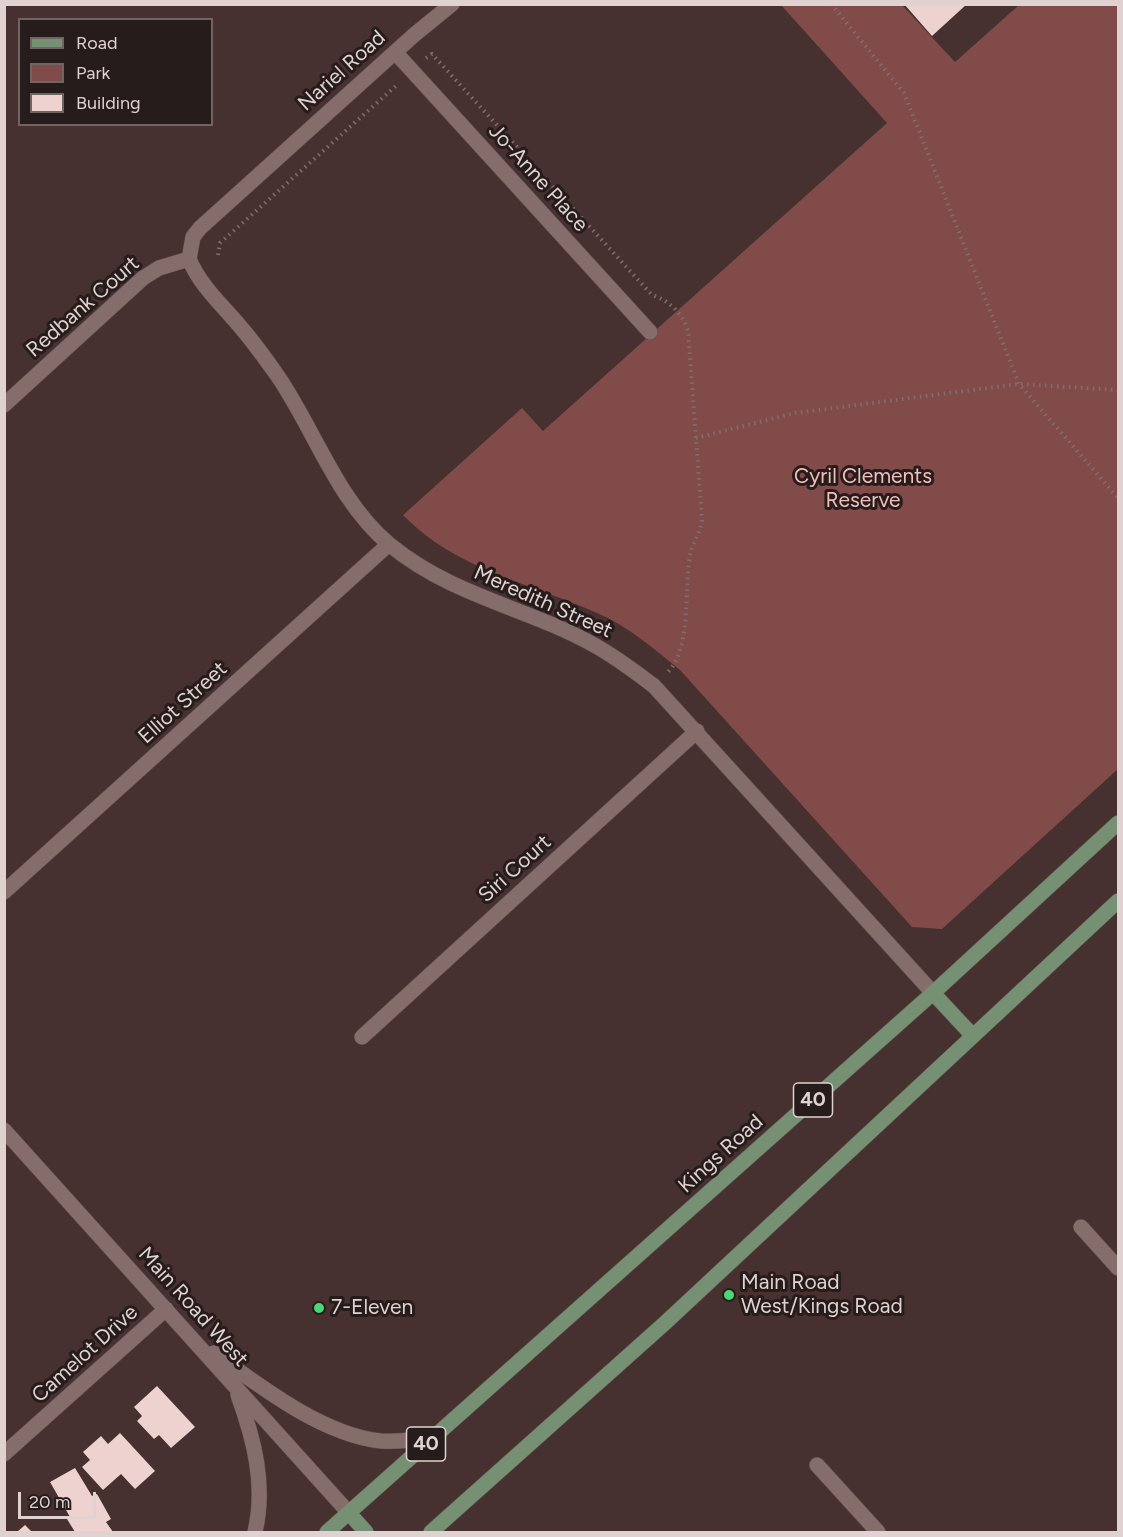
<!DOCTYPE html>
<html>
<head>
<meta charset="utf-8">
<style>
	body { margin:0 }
	#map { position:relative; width:1123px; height:1537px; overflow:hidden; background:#463130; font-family:Figtree,sans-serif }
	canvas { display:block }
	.frame { position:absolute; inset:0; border:6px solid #dfd2d0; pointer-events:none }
	.legend { position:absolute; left:18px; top:18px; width:195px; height:108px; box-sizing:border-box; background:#261c1b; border:2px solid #706563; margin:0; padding:8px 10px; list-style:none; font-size:18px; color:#dfd2d0 }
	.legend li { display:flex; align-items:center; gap:12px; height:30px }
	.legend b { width:30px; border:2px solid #706563 }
	.scale { position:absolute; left:18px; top:1492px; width:78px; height:27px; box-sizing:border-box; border:3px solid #dfd2d0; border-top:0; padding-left:8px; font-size:18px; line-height:21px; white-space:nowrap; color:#dfd2d0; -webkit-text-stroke:4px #261c1b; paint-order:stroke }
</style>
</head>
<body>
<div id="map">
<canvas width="1123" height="1537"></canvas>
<div class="frame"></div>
<ul class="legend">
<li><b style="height:8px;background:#759073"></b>Road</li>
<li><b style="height:16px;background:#814b49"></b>Park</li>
<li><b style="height:16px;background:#edd2cf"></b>Building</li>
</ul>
<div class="scale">20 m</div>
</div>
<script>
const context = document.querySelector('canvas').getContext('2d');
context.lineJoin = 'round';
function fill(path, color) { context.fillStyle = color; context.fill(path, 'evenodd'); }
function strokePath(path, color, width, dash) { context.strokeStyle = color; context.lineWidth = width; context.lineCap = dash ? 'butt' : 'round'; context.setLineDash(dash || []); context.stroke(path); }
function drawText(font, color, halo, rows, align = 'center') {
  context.font = font + ' Figtree,sans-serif'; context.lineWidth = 6; context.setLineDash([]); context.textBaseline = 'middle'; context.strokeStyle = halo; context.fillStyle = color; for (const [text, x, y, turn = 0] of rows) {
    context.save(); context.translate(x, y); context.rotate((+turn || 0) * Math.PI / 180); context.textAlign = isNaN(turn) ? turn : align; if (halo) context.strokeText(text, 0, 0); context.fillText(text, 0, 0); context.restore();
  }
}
fill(new Path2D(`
	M781,5h121l53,57 64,-57h99v764l-176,160 -30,-2 -232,-257c-26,-21 -52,-44 -83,-57 -67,-30 -141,-43 -194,-98l119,-107 21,23 344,-308z`), '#814b49');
fill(new Path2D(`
	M904,4h63l-35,32z
	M157,1386l38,41 -24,21 -12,-13 -5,4 -17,-18 5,-5 -8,-9z
	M120,1433l35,38 -20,18 -14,-15 -18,16 -21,-23 8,-7 -7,-8 18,-16 7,8z
	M75,1468l17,28 5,-2 14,25 -5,3 7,10h-38l-8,-13 3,-2 -20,-35z
	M25,1525l7,7h-15z`), '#edd2cf');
const street = new Path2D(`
	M395,52l255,280
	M189,259c11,26 31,44 49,65 14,16 27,34 39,51 38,55 60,126 113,170 64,52 136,62 204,100 22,12 40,26 60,41l279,307
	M4,405l139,-127 16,-10 30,-9 4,-22 7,-9 214,-193 38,-31
	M4,892l385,-348
	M362,1037l335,-306
	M1081,1227l37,41
	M4,1454l162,-145
	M817,1465l61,67`);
const secondary = new Path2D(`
	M4,1130l345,383
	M214,1353c47,34 109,82 167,88 17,1 34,-1 51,-3
	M238,1395c16,44 28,90 17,137`);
const primary = new Path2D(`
	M933,993l40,43
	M349,1513l17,19
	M327,1532l606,-539 185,-170
	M431,1532l234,-209 453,-422`);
strokePath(street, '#5e4d4c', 16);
strokePath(secondary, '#5e4d4c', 16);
strokePath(primary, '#5e4d4c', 16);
strokePath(new Path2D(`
	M831,4l73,89 115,291 99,114
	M426,58l6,-4 220,241c18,6 29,17 36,35l14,190c-1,12 -8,20 -11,31 -8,34 2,95 -23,121
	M218,255l2,-12 178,-159
	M696,438l99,-25 224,-29 99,6`), '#806e6d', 4, [1.5, 4.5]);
strokePath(street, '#856d6b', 15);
strokePath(secondary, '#856d6b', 15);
strokePath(primary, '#759073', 15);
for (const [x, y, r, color] of [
	[729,1295,6,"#4bd677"],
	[319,1308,6,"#4bd677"]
]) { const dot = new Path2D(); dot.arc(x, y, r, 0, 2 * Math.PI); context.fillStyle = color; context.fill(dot); strokePath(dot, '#261c1b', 2); }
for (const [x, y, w] of [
	[813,1100,39],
	[426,1444,39]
]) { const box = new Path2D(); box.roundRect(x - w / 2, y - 17, w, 34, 4.5); context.fillStyle = '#261c1b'; context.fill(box); strokePath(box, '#dfd2d0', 1.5); }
drawText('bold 20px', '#dfd2d0', null, [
	["40",813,1100],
	["40",426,1444]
]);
drawText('21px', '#dfd2d0', '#261c1b', [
	["Nariel Road",342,71,-42],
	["Jo-Anne Place",538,178,48],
	["Redbank Court",83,307,-41],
	["Meredith Street",543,602,24],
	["Elliot Street",183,703,-42],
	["Siri Court",515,869,-42],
	["Kings Road",721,1154,-42],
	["Main Road West",193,1307,48],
	["Camelot Drive",85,1354,-42]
]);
drawText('21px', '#f3beba', '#261c1b', [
	["Cyril Clements",863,477],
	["Reserve",863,501]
]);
drawText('21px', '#dfd2d0', '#261c1b', [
	["Main Road",741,1283],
	["West/Kings Road",741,1307],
	["7-Eleven",331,1308]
], 'left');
</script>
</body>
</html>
